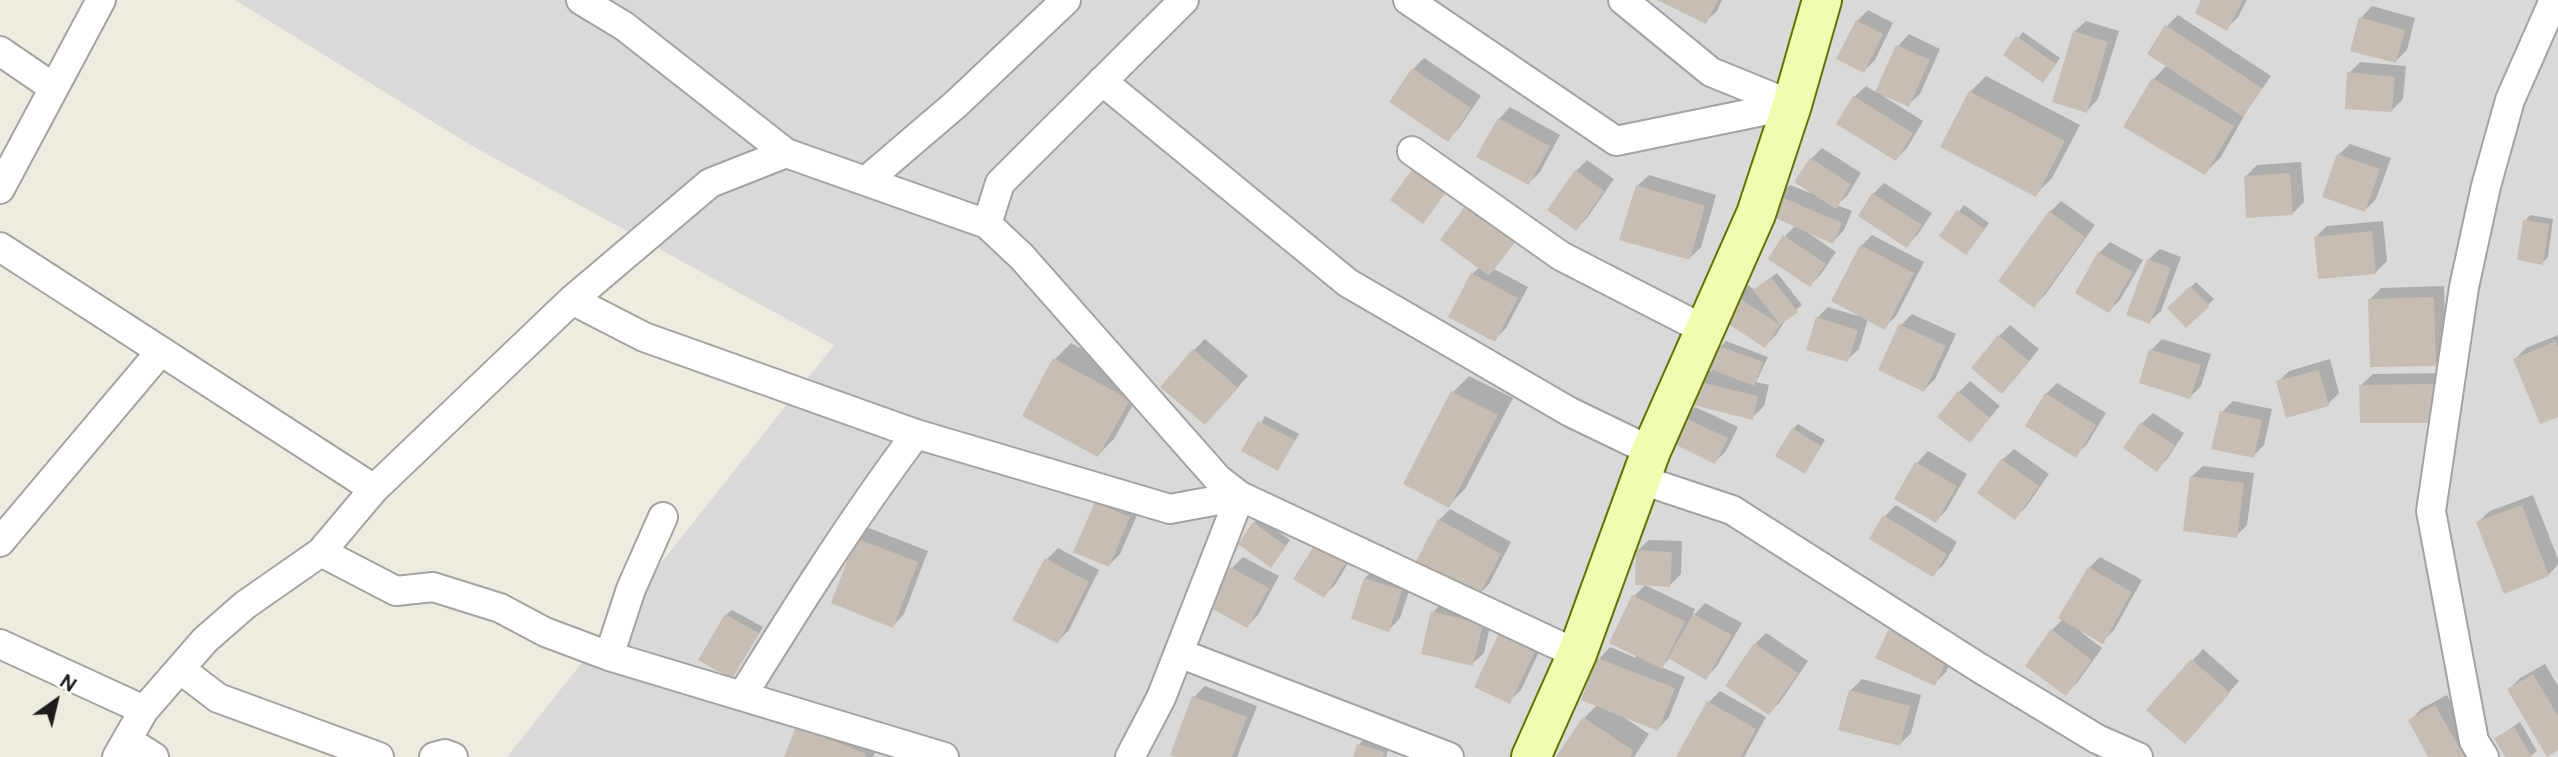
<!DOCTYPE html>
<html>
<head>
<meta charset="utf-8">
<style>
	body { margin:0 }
	#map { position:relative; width:2558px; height:757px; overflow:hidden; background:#eeebe1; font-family:Figtree,sans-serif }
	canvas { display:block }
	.north { position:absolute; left:21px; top:666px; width:70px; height:70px; -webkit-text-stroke:5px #fff; paint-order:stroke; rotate:34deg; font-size:19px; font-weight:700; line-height:28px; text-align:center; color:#1c1c1c }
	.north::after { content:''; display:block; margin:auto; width:24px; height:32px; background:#1c1c1c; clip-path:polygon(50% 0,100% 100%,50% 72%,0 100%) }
</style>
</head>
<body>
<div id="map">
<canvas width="2558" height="757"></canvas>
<div class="north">N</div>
</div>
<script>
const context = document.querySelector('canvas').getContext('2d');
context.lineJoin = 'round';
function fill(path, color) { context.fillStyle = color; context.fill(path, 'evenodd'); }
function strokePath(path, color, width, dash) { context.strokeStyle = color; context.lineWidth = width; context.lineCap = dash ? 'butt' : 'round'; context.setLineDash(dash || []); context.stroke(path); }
fill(new Path2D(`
	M235,0h2323v757h-2051l327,-412 -360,-198z`), '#dad9d9');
fill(new Path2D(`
	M1661,0h61l-5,11 -12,11z
	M2203,0h44l-9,17 -11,11z
	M2372,6l43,12 -8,32 -11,11 -35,-43z
	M1868,10l25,13 -18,37 -11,11 -7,-50z
	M2178,15l93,61 -23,33 -27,48 -16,16 -79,-47 28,-47 13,-14v-39z
	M2086,21l33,10 -21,68 -11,12 -13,-79z
	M2023,32l37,26 -12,17 -30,-37z
	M1909,34l31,15 -20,45 -12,11 -24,-11 -1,2 40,25 -16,27 -11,11 -42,-62 12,-11 11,7 21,-47z
	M1424,58l57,38 -22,32 -11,11 -35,-70z
	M2360,62l46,4 -3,33 -11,11 -43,-37z
	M1986,76l94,49 -28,53 -16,16 -66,-102z
	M1510,107l50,28 -20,37 -11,11 -30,-64z
	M2350,144l41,14 -15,41 -11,11 -27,-55z
	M1822,148l39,25 -14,23 -10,9 15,6 -8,19 -11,12 -25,-11 -1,1 29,20 -15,22 -11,11 -25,-49 11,-11 -17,-29 11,-11 20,8 1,-34z
	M1587,160l27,19 -27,39 -11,11v-58z
	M2301,162l3,40 -12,12 -47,-37 12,-12z
	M1649,175l67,20 -15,52 -12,12 -52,-73z
	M1884,183l48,30 -14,21 -11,12 -34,-52z
	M2061,201l34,24 -50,70 -11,11 16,-94z
	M1964,205l25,18 -18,24 -30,-12z
	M2530,215l23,4 -5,38 -6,6 -17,-42z
	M2383,221l4,40 -11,11 -61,-34 12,-12z
	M1528,225l-34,44 34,18 -22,41 -12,12 -22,-66z
	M1872,235l52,27 -28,54 -12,12 -16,-9 -9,30 -12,11 -30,-42 11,-11 30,9 3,-70z
	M2110,242l33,18 -23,40 -11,11 -10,-58z
	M2160,249l21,8 -20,54 -12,11 -1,-62z
	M1777,273l25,32 -15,12 -11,18 -11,11 -45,-29 26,-33 9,6z
	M2196,282l18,17 -28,27 -17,-18z
	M2444,286l2,67 -11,11 -66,-64 12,-12z
	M1912,314l44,20 -21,45 -11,11 -44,-21 21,-44z
	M2010,325l29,24 -26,32 -14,-45z
	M2558,335v80l-43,-56 11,-11z
	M1205,339l43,37 -32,36 -22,-62z
	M2162,339l49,15 -10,32 -11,11 -39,-47z
	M1726,341l42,16 -12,25 13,3 -5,21 -12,12 -55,-36 11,-12 3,1 9,-24z
	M1071,343l74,40 -31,56 -16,16 -73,-40 30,-56z
	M2330,359l9,34 -11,11 -50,-22 11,-11z
	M2445,373v37l-84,-25 12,-11z
	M1469,376l44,22 -48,91 -16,16 4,-113z
	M1970,381l30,25 -30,35 -11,-49z
	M2057,383l49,30 -19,31 -11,11 -30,-61z
	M2233,401l39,8 -8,36 -11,11 -31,-44z
	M1695,407l43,20 -12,24 -11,11 -31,-44z
	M2153,413l31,20 -16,25 -11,11 -32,-21 16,-24z
	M1265,416l34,18 -21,35 -34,-18z
	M1798,424l27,16 -20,32 -12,-43z
	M2014,449l35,25 -23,33 -11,11 -13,-58z
	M1928,451l39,23 -20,35 -11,12 -40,-23 21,-35z
	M2203,466l51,7 -7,52 -11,11 -45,-59z
	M1108,492l33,14 -21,48 -11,11 -13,-62z
	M2533,495l25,64v6l-10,10 -70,-53 12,-11z
	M1896,505l61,37 -13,22 -11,11 -48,-59z
	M1450,509l61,33 -22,42 -11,11 -39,-75z
	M1259,518l31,22 -14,20 -22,-37z
	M869,528l59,23 -24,63 -11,12 -35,-87z
	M1649,540l33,1 -1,33 -11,11 -33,-34z
	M1058,548l41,22 -30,60 -12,12 -11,-82z
	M1356,550l-21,35 -12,11 -28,-17z
	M1243,557l36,19 -21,39 -11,11 -15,-58z
	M2100,557l42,23 -28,50 -12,12 -19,-11 -1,2 20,15 -25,35 -12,11 -13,-64 11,-11 26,-51z
	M1376,567l37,12 -13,39 -11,12 -24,-52z
	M1645,585l50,24 -3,8 13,-14 37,20 -25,43 -11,12 -36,-20 -9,9 24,10 -16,40 -11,12 -36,-13 27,18 -15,23h-76l26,-39 13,-13 2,-46 11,-12 26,11 -2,-62z
	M1444,601l49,12 -9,40 -12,11 -39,-52z
	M732,610l31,17 -31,50 -6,-62z
	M1512,623l33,16 -24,51 -12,11 -8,-67z
	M1766,633l42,28 -28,41 -11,11 -14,-69z
	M1960,641l-14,31 -12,12 -57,-27z
	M2203,649l36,32 -43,50 -4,-70z
	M2545,664l13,22v62l-49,-59 11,-11z
	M1862,679l59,16 -10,38 -11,11 -50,-53z
	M1205,686l52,20 -20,51h-57l14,-60z
	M1720,691l46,26 -22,40h-66l31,-55z
	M2447,695l35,62h-52l-20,-36 11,-12z
	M2520,722l17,29 -8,6h-22l-11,-18z
	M798,727l83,11 -8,19h-87z
	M1364,739l25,8 -3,10h-31l4,-12z`), '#0003');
fill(new Path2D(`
	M1657,0h61l-12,24z
	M2201,0h42l-16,31 -32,-18z
	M2359,17l46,13 -9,33 -46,-12z
	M1856,20l27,14 -19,39 -28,-14z
	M2165,25l97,63 -19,29 -96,-63z
	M2073,31l35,11 -21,71 -35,-11z
	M2016,36l40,28 -13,19 -40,-28z
	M1896,45l34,15 -21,47 -34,-15z
	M1412,68l59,40 -23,34 -59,-40z
	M2347,72l48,5 -3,35 -47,-3z
	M2152,78l82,48 -29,49 -82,-48z
	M1969,91l96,50 -29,56 -96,-50z
	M1853,96l60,37 -17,28 -60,-37z
	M1498,118l52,28 -21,39 -53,-28z
	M2337,154l43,15 -15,43 -43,-15z
	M1810,158l41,26 -15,25 -42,-27z
	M1416,164l33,24 -26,36 -33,-24z
	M1575,170l29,21 -28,40 -29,-21z
	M2290,173l3,42 -47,3 -2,-42z
	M1636,185l69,21 -15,54 -71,-20z
	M1872,193l50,32 -15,23 -49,-32z
	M1777,195l65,28 -9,21 -64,-29z
	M1469,201l49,36 -29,39 -49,-36z
	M1957,210l28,19 -19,26 -27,-19z
	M2049,211l36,26 -51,71 -36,-27z
	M2523,220l26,4 -6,41 -26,-5z
	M2372,231l4,43 -58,5 -4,-42z
	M1783,235l43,29 -16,23 -42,-28z
	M1860,245l54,28 -29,57 -54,-29z
	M2098,252l35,20 -24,41 -34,-20z
	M2147,259l24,9 -21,56 -24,-9z
	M1471,273l47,25 -23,44 -47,-25z
	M1771,277l27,35 -18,13 -27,-35z
	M2190,286l20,20 -24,22 -19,-20z
	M1733,294l47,31 -15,23 -47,-31z
	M2434,297l2,69 -66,1 -2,-68z
	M1816,317l42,13 -10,32 -42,-12z
	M1899,324l47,22 -22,46 -46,-22z
	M1998,335l31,26 -27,33 -31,-26z
	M2556,341l2,6v70l-18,7 -27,-65z
	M1719,346l44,16 -9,24 -44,-17z
	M1193,349l45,39 -33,37 -45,-38z
	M2149,349l52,16 -11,34 -51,-16z
	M1053,358l77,42 -32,57 -76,-41z
	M2319,370l10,36 -43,12 -10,-37z
	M1695,381l63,15 -5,24 -64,-16z
	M2434,384l1,39h-75l-1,-38z
	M1451,391l47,24 -49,93 -46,-24z
	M1958,391l32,27 -20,25 -33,-26z
	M2045,393l51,32 -20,33 -51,-32z
	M2220,411l42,9 -8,38 -43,-9z
	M1683,417l45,21 -13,26 -45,-22z
	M1258,421l37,19 -17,31 -37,-20z
	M2140,423l35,22 -18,27 -34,-24z
	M1792,428l29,18 -16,28 -30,-18z
	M2001,459l38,27 -24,34 -38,-27z
	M1915,462l42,24 -21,37 -42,-24z
	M2190,476l54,7 -7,55 -54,-7z
	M1095,502l35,15 -21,50 -36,-15z
	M2522,505l27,71 -45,18 -28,-72z
	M1883,515l64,39 -14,23 -64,-38z
	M1438,519l63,35 -23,43 -63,-34z
	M1253,522l33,24 -15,22 -33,-24z
	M856,538l62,24 -25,66 -62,-25z
	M1316,543l30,19 -22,36 -31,-19z
	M1636,550l36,2 -2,35 -35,-2z
	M1045,558l44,24 -31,62 -46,-24z
	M1230,567l39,21 -22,40 -38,-21z
	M2088,567l44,25 -29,52 -45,-26z
	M1364,578l38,12 -13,42 -38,-13z
	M1632,595l53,26 -23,48 -53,-26z
	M1431,611l52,13 -10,42 -52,-12z
	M725,614l34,19 -27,46 -34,-19z
	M1693,614l39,21 -26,45 -38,-22z
	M1891,625l59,28 -15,33 -60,-28z
	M2051,629l41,31 -26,36 -41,-30z
	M1499,633l36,18 -25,53 -36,-17z
	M1754,643l44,30 -29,42 -44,-29z
	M1597,658l78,30 -17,43 -77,-31z
	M2191,659l39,34 -45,51 -39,-34z
	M2533,674l25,42v34l-11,7 -40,-68z
	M1849,690l61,16 -10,40 -62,-16z
	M1192,696l55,21 -15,40h-56l-6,-2z
	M1707,701l49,28 -15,28h-65z
	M2435,705l30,52h-37l-20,-37z
	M1583,717l51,34 -4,6h-74z
	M796,726l70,28 -1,3h-81z
	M2514,727l18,30h-27l-11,-19z
	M1357,744l28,8 -2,5h-30z`), '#c6bdb4');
const street = new Path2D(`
	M581,0l43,26 162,127
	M1408,0l208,141 176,-36
	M1623,0l88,72 81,33
	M0,51l54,37
	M1102,81l246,202 222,129 81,39
	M1412,151l149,105 144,74
	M866,181l90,-77 110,-104
	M0,189l101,-189
	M987,224l13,-41 184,-183
	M0,247l374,242
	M572,300l72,37 272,97 254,75 70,-13
	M1642,480l90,30 246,157 119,72 41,18
	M0,542l161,-191
	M321,552l75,39 37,-4 67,21 45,24 64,24 335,101
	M0,644l144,66
	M1179,653l270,104
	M609,656l22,-67 32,-72
	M180,669l38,29 161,59
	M742,696c55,-89 111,-178 174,-262
	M127,740l27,17
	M117,757l27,-47 61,-70 40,-35 76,-53 53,-63 198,-189 138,-117 76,-30 201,71 35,33 196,222 22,17 337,158
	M434,757l11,-3 8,3
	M1130,757l31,-59 79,-202
	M2484,757l-10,-16 -43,-230 33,-224 22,-101 24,-86 44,-100`);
const secondary = new Path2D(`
	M1531,757l46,-103 74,-203 105,-237 36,-109 30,-105`);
strokePath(street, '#a3a3a3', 32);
strokePath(secondary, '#5f7501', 42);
strokePath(street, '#fff', 28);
strokePath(secondary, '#f2fcb1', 38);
</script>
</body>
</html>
